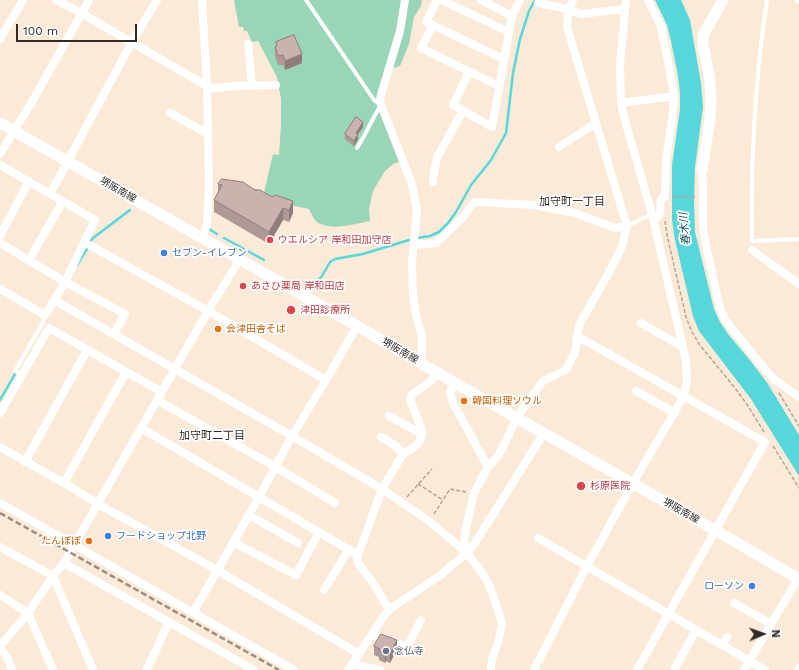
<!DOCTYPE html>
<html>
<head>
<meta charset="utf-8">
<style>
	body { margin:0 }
	#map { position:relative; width:799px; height:670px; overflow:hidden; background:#fcead8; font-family:"Work Sans",sans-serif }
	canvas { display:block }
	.north { position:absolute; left:743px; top:614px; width:40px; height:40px; -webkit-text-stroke:3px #fff; paint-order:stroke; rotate:88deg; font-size:11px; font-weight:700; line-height:16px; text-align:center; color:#312b24 }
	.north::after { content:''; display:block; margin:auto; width:14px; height:18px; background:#312b24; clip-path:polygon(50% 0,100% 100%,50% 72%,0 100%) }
	.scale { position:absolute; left:16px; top:24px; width:121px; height:18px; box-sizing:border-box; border:2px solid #312b24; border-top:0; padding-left:5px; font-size:12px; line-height:14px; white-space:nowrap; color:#312b24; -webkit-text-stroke:3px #fff; paint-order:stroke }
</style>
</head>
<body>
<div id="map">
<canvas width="799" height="670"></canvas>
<div class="north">N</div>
<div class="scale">100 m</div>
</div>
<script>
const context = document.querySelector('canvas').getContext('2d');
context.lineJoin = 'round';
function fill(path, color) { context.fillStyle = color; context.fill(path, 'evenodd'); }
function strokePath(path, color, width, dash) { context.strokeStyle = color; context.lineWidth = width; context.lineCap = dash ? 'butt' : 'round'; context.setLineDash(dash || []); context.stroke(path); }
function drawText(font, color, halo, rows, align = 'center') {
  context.font = font + ' "Work Sans","Noto Sans JP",sans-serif'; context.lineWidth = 3.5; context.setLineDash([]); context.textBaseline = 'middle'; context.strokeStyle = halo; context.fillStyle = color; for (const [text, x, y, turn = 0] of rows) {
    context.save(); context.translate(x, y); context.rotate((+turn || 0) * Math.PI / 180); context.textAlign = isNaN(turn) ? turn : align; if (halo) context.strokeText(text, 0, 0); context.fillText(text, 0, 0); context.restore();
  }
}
fill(new Path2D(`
	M234,0h188l-1,6 -7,11 -5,27 -9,22 -7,2 -16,30v9l24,54 -8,3 -8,7 -12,20 -4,18 1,12c-16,3 -41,11 -54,0 -3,-3 -5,-8 -7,-12l-14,-3h-13l-20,-5 11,-47 6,1 2,-31v-25l-4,-22 -19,-36 -6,1 -5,-11h-3l-1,-4h-4z`), '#99d5b7');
fill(new Path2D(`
	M655,0h26l9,20 11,63 2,24 -8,60 -1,34 1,31 19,77 6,13 8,12 21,25 19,25 31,51v41l-48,-77 -52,-68 -6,-15 -18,-76 -3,-20v-55l8,-56v-16l-2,-17 -7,-35 -4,-16z`), '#56d8da');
strokePath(new Path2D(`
	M209,229l8,5
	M224,238l40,22
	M417,238l13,-2 9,-4 9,-9 8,-11 15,-27 20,-25 15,-27 7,-60 7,-34 9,-28 6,-11
	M90,242l3,-4 37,-28
	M77,265l11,-18
	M312,287l10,-11 8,-14 5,-3 28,-5 46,-14
	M0,400l15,-26`), '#56d8da', 2.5);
strokePath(new Path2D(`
	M673,197h22
	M665,221l2,14 19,82 5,13 8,14 36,44 13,18 16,26
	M779,393l20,33
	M773,446l26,42
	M418,484l25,16
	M407,497l25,-28
	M434,514l16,-25 16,3`), '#b2a597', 1.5, [4, 2]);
strokePath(new Path2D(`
	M306,0l68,100 7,5c-9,14 -15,29 -24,43
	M767,0c-3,21 -6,42 -8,64 -6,58 -8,118 -7,177l47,-2
	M796,0l3,1
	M627,226l25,-12
	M22,375l-7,-4 28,-49 2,-7`), '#fff', 4);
strokePath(new Path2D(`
	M56,0l25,13 126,73
	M202,0l5,86 2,97 -2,41 -4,14
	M405,0l-5,31 -19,64 -1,5 1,5 31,79 5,26 -5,52 1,32 3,21 6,21v16l-2,10
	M437,0l-11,22 78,37
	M441,0l68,32
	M481,0l31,16
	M648,0l13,27 11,55 2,14 -1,15 -7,49 -1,37 -3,1c-5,9 4,17 -9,21
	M538,3l30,6 13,5 44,-5
	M433,25l-12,23 78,38
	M0,39l23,-39
	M248,44l4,42
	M469,72l-16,33 39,22 20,-111 8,-16
	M208,89l26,-3 42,-1
	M621,103l53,-7
	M170,113l38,21
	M559,147l37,-24
	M0,154l32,-52 57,-102
	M0,165l95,55 -30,62 -20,33 -45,-26
	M702,170l1,14v44l2,13 15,67 4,9 5,8 40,49 6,6 24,17
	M433,182l1,-11 3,-13 26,-48
	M50,194l82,-152 25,-42
	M0,236l29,-55
	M84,242l124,69 118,69
	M0,243l65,39 60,32 -11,20
	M414,245l22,-2 27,-26 11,-15 60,3 41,8 40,15 12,-2
	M752,250l47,34
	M29,260l34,-59
	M54,300l238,136 90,53 47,32 38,32 16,21 7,13 9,26 3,11 -4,19 -6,16 -1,11
	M641,323l42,24
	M577,336l188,106 -128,228
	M455,383l-5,9 3,11 35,64
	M636,391l39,22
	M157,400l119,67 59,36
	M0,413l49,-85 113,64
	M389,416l33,18
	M141,428l217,127
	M381,437l15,9 7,8
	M0,447l64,36 34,21 119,66 142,84
	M25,462l62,-112
	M64,483l62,-111
	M0,503l294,167
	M249,515l49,28
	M538,538l227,132
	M233,542l63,33 23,-43
	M0,547l53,29 40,94
	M464,551l1,-18 9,-40 14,-26 10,-11 5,-9 14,-30 26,-36 23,-11 9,-18 4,-27 28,-49 15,-29 5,-21 -60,-199 1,-18 5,-9
	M64,563l190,107
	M324,590l25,-41
	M0,595l28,18 25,57
	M734,603l37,21
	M390,609l-4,-4 -12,-21 -17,-22 1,-7 24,-66 21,-35 13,-8 4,-5 2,-7 -1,-7 -11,-27 1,-5 19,-13 7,-10
	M193,613l66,-116 33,-61 34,-56 31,-54
	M372,634l35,13 14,-27
	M722,645l5,-8
	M0,646l28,-33 25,-37 11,-13 144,-252 32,-52
	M0,648l7,9 5,13
	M353,664l27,6
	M146,670l3,-5 20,-43
	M348,670l38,-57 4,-4 51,-34 10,-9 16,-13 8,-10 69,-110
	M534,670l53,-104 46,-83 51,-87 3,-15 -1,-20 -34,-147 -26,-90 -5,-21 -1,-39 6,-64
	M674,670l22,-40
	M744,670l55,-93
	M798,670l1,-2`), '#fff', 8);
strokePath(new Path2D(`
	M0,123l357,203 98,57 260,147 84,49
	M702,170l8,-50 1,-20 -1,-20 -7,-35v-10l20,-35`), '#fff', 11);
strokePath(new Path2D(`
	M0,513l279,157`), '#9b8f82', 2.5, [6, 3]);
fill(new Path2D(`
	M276,42l26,21 -17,7 -2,-5h-5l-3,-9v-9l1,-1z
	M363,127l-5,7v5l-4,7 -9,-7v-5z
	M218,184l42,6 33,23 -4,9 -6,-2 -14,24 -55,-32v-12l4,-8z
	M374,646l23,3 -7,14 -4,-2 -1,2 -6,-3v-3l-5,-2z`), '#af9996');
fill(new Path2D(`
	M302,54v9l-17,7v-9z
	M363,122v5l-5,7v5l-4,7v-5l2,-8z
	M293,201v12l-4,9v-12z
	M283,208v12l-14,24v-12z
	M397,640v9l-7,14v-9z
	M386,652v9l-1,2v-9z`), '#8f7d7a');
const building = new Path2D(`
	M294,35l8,19 -17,7 -2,-6 -5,1 -3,-9 2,-1 -1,-4z
	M356,117l7,5 -7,11 2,1 -4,7 -9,-7z
	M222,179l21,3 12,8h5l12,7 3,-2 18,6 -4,9 -6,-2 -14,24 -55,-32 8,-15 -4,-1z
	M381,634l16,6 -7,14 -4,-2 -1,2 -6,-4 1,-1 -6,-3z`);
fill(building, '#ccb2af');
strokePath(building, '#8f7d7a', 1);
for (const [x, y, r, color] of [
	[270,240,4,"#e0444e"],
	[164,253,4,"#3f7fe0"],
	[243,286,4,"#e0444e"],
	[291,310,5,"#e0444e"],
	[218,329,4,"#e8710a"],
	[464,401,4,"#e8710a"],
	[581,486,5,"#e0444e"],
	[108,536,4,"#3f7fe0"],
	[89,541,4,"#e8710a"],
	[752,586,4,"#3f7fe0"],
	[386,651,4,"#6b7280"]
]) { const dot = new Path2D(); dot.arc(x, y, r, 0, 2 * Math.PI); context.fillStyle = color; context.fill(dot); strokePath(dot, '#fff', 1.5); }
drawText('10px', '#312b24', '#fff', [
	["堺阪南線",118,190,30],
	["堺阪南線",400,351,30],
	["堺阪南線",681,511,30]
]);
drawText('10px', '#be3a42', '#fff', [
	["ウエルシア 岸和田加守店",278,240],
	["あさひ薬局 岸和田店",251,286],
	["津田診療所",300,310],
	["杉原医院",590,486]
], 'left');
drawText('10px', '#366cbe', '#fff', [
	["セブン-イレブン",172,253],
	["フードショップ北野",116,536],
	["ローソン",744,586,"right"]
], 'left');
drawText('10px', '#c56008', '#fff', [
	["会津田舎そば",226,329],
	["韓国料理ソウル",472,401],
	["たんぽぽ",81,541,"right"]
], 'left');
drawText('10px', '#5b616d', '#fff', [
	["念仏寺",394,651]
], 'left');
drawText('11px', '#312b24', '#fff', [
	["加守町一丁目",572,202],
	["加守町二丁目",212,436]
]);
drawText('italic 11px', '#215859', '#fff', [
	["春木川",685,229,-95]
]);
</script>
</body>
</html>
